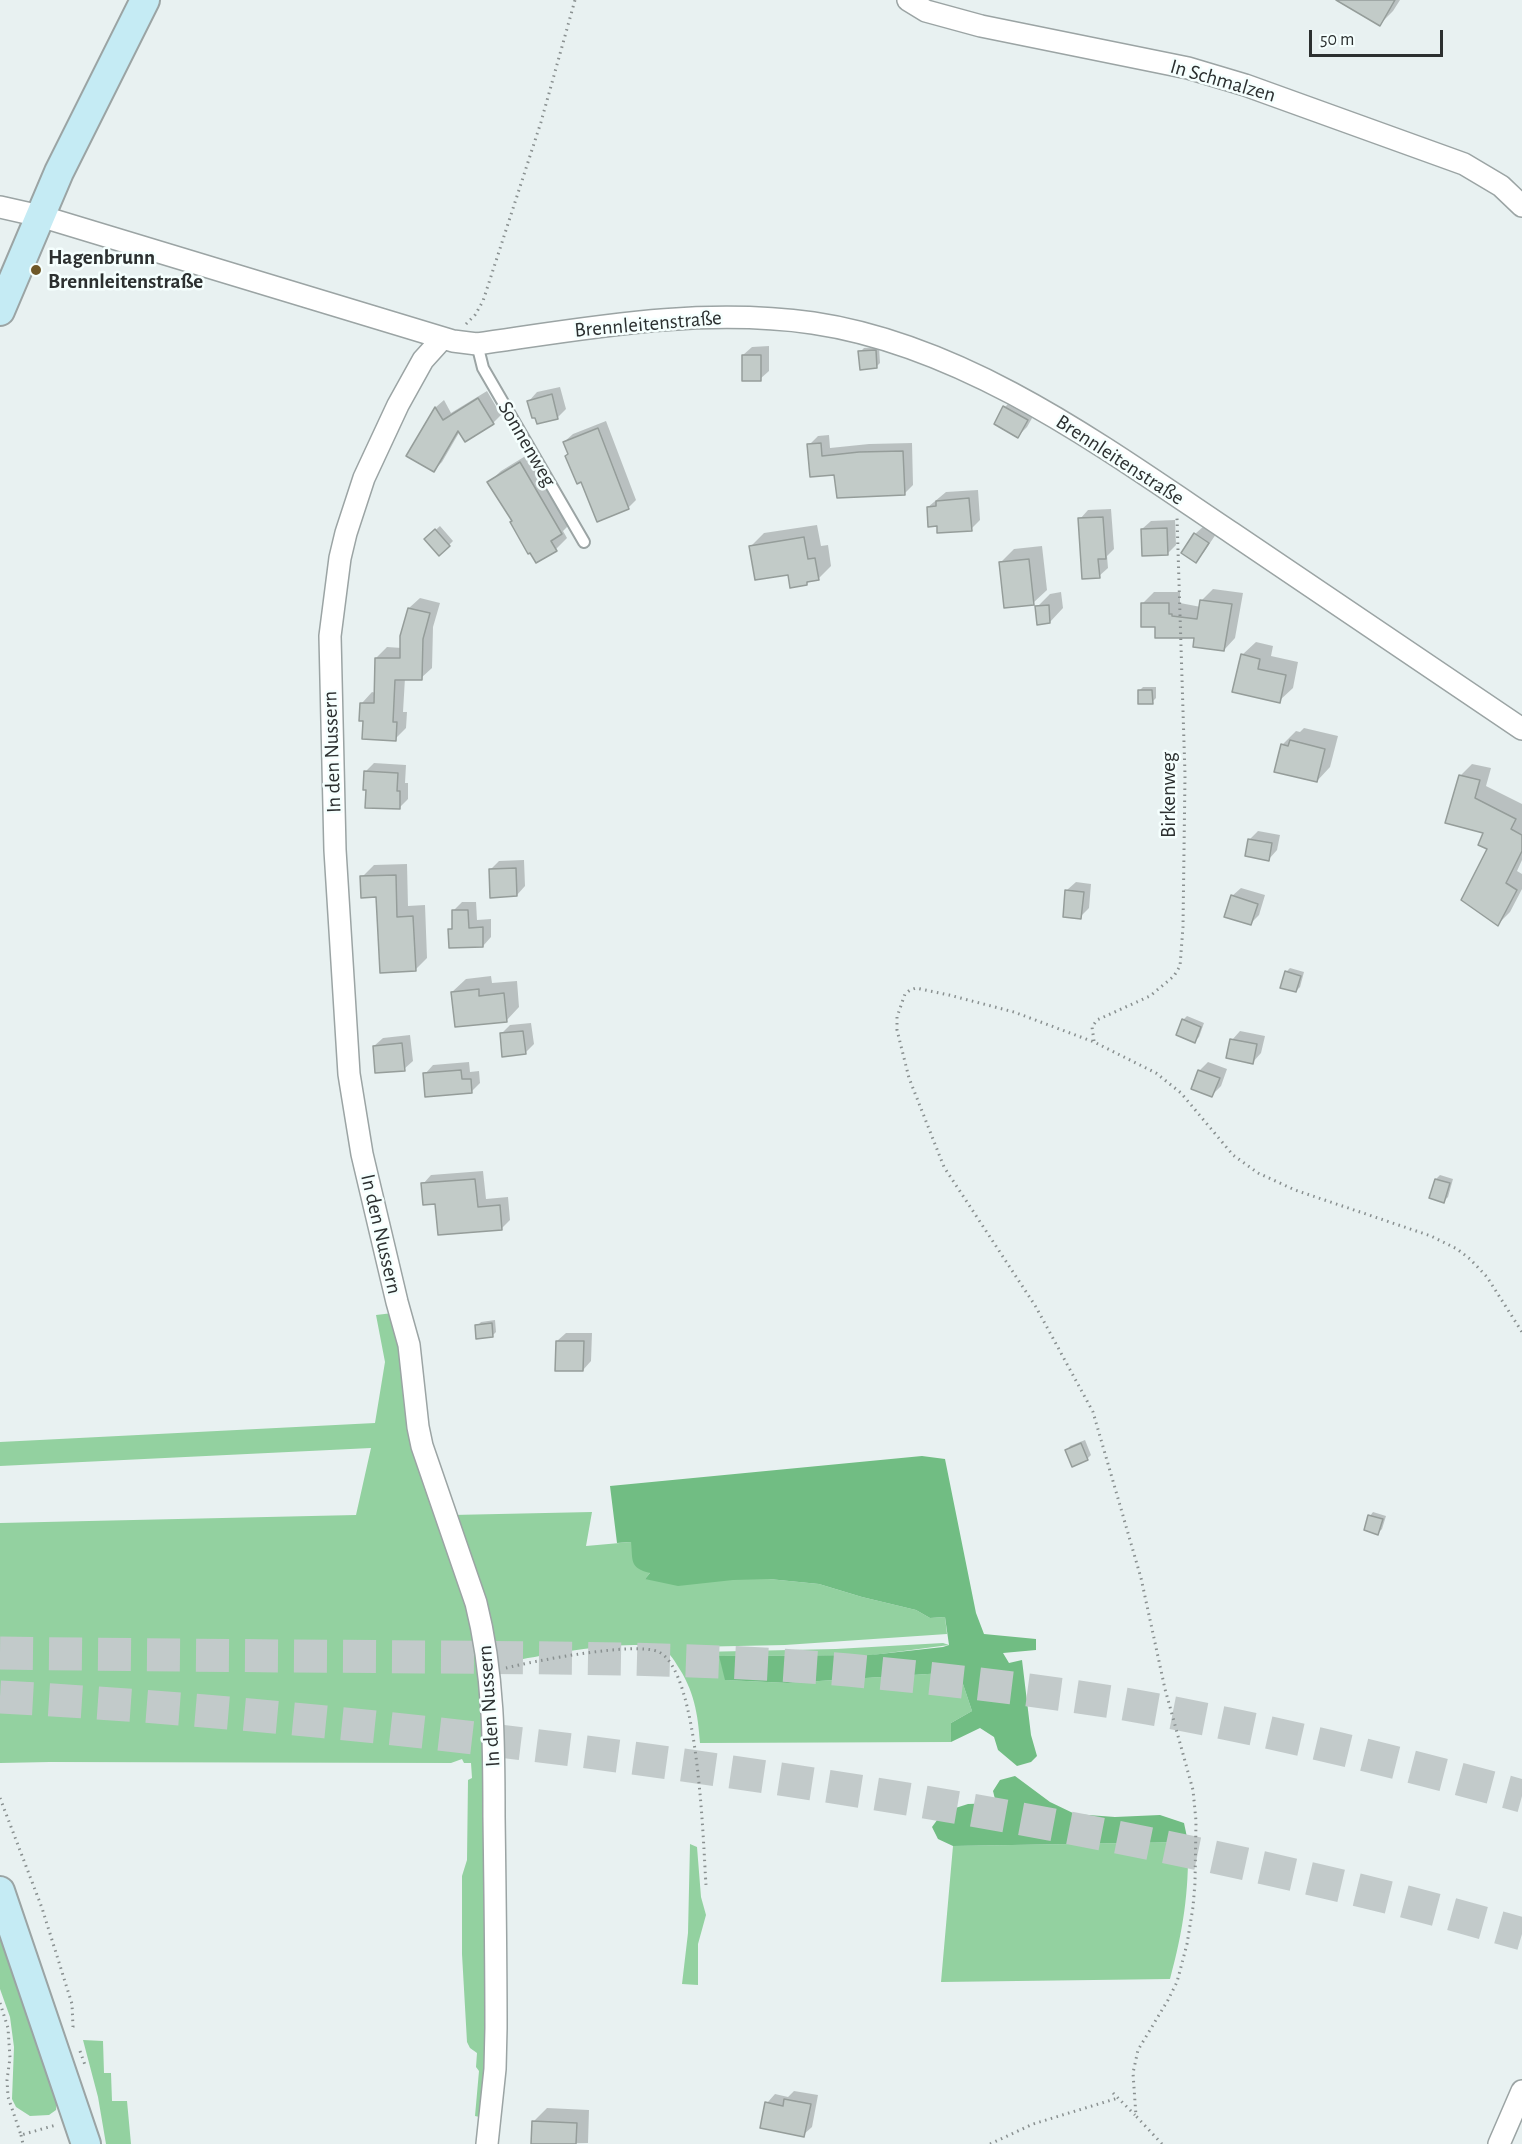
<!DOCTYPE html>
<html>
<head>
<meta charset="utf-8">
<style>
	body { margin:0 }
	#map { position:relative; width:1522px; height:2144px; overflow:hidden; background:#e8f1f1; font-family:"Alegreya Sans",sans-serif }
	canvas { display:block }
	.scale { position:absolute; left:1309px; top:30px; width:134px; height:27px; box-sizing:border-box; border:3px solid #2c3030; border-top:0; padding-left:8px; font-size:18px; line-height:21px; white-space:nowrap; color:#2c3030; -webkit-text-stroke:4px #f5fffe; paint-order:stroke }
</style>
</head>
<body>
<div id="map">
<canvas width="1522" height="2144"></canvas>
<div class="scale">50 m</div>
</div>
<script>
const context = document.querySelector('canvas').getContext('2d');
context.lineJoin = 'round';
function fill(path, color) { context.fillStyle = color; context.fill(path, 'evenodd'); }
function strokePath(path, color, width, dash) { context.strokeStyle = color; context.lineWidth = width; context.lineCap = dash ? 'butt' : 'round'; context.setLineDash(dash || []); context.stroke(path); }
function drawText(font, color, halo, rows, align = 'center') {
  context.font = font + ' "Alegreya Sans",sans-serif'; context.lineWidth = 5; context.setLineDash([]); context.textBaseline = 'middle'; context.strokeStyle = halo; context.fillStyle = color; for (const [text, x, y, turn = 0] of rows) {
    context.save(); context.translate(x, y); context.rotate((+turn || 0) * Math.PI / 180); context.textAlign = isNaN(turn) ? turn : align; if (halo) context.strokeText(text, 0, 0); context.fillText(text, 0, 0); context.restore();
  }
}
fill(new Path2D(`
	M393,1313l88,352 8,226 -5,227 -9,-2 4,-45 -3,-4 1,-14 -7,-5 -3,-6 -5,-88v-78l5,-16 1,-80 4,-2 -1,-15h-7l-2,-4 -11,4 -401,-1 -50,1v-240l356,-8 15,-67 -371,18v-24l375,-19 10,-61 -9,-47z
	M592,1512l-6,34 45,-4 19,31 -5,6h124l50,5 43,13 54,13 14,8 15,-1 2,17 -162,11 -95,2 9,5 137,-3 107,-6 6,2 -76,10 -153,1 6,24 62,3 171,-11 13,39 -21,12v19l-251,1c-2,-29 -6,-53 -23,-78 -3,-5 -6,-10 -11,-14 -23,-16 -124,5 -154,10h-9l-8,-8 -43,-138z
	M1188,1842c1,51 -5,89 -18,137l-229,3 12,-136z
	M690,1844l7,3 4,50 5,18 -8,29v41l-16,-1 6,-51z
	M0,1930l57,171 -1,9 -7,5 -19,1 -14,-9 -4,-8 2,-52 -4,-30 -10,-28z
	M83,2040l20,1 1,32h7l1,28h15l4,43h-25l-8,-47z`), '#93d1a0');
fill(new Path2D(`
	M922,1456l23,3 31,154 8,21 52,5v11l-33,3 6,10 13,-3 9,75 6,21 -6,6 -14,4 -19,-16 -4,-13 -14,-9 -29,14v-19l21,-12 -13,-39 -171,11 -63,-3 -6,-24 152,-1 72,-8 6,-2 -4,-28 -15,1 -14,-8 -54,-13 -43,-13 -50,-5 -36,1 -55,6 -33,-7 5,-6c-21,-5 -17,-13 -19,-31l-14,1 -7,-57z
	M1015,1776l35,26 25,12 40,3 45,-2 24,8 4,19 -235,4 -15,-7 -6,-12 11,-15 25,-8 28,-1 -3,-12 7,-11z`), '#71bd83');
fill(new Path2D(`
	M1351,0h49l-7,11 -13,13z
	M769,346v25l-9,8 -17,-24 9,-8z
	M879,347l1,16 -4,4 -16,-15 4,-4z
	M560,387l6,22 -9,9 -21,-2 -7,-15 8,-9z
	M487,391l14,24 -8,8 -28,17 -5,-9 -18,31 -8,8 -26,-15 28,-48 8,-7 7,13z
	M1013,399l23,12 -9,16 -9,9 -13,-29z
	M606,421l30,79 -8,8 -46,-28 -18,-38 9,-8z
	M829,435l1,13 39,-4 43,-1 1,42 -9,9 -68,-21 -27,-28 9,-9z
	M532,452l41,69 -10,10 4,7 -11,11 -43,-28 -24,-39 12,-11z
	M978,490l2,30 -9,9 -43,-22 18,-15z
	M1111,509l3,40 -7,7 1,12 -9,8 -19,-57 8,-9z
	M1175,520l1,25 -9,9 -25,-25 9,-8z
	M817,525l4,21 7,-1 3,21 -13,13 -8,1 -3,3 -18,-10 -38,-27 13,-13z
	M440,526l13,15 -13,13 -14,-15z
	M1204,526l12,8 -12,18 -8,9 -1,-27z
	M1042,546l5,44 -14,13 -33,-40 14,-14z
	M1213,589l30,4 -8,45 -11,12 -28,-13 -40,-12 -14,-21 12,-12h26v11l21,4 1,-7z
	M1061,592l2,16 -13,14 -13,-15 13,-13z
	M420,598l20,5 -7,24 -1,41 -11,10h-16l-2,34h4l-1,16 -11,11 -31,-19 -2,-17 10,-11 4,1v-35l11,-11 15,1 7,-40z
	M1256,642l17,4 -2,10 27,6 -5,26 -14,13 -37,-46z
	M1143,687h13v11l-4,4 -13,-11z
	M1304,728l34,8 -8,31 -13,14 -35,-36 14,-14 4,1z
	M374,763l32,2 -1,18h3v16l-9,9 -34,-36z
	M1472,764l19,4 -5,18 36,18v56l-5,11 5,3v15l-12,23 -12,12 -13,-91 -25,-57z
	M1258,831l22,4 -3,15 -8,9 -20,-19z
	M524,860l1,26 -8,9 -27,-25 9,-9z
	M407,864l1,42 17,-1 2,53 -12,12 -38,-74 -15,-19 12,-12z
	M1076,882l15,2 -2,24 -9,9 -13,-27z
	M1241,888l24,7 -6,20 -9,9 -18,-28z
	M462,902h14l1,18 14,-1v18l-8,9 -33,-16 4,-4 -1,-15z
	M1290,968l14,4 -4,15 -4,4 -10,-19z
	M491,976l1,7 25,-2 2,26 -13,14 -54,-29 14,-13z
	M1187,1016l17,7 -5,14 -4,4 -12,-21z
	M531,1023l3,21 -9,9 -24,-19 9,-9z
	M1240,1031l25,5 -4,17 -8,9 -21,-22z
	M410,1035l3,26 -9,8 -30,-23 9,-8z
	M469,1062l1,10 9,-1 1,12 -8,8 -47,-17 8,-9z
	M1208,1062l19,7 -6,17 -9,9 -13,-24z
	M483,1171l3,28 22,-2 2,23 -8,8 -65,-25 -14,-19 8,-9z
	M1440,1175l13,4 -5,18 -4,4 -8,-22z
	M495,1320l1,12 -4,4 -15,-10 4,-4z
	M566,1333h26l-1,28 -8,9 -26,-29z
	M1085,1440l6,15 -4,4 -20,-9 3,-4z
	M1373,1512l13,4 -4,13 -4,4 -8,-17z
	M794,2091l24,4 -6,32 -9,8 -36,-32 8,-9 13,3z
	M547,2108l42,2 -1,33 -55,1 1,-23z`), '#0003');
const building = new Path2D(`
	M1336,0h59l-15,26z
	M876,350l1,18 -17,2 -2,-19z
	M742,355h19v26h-19z
	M552,394l6,25 -21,5 -2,-6h-3l-5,-17z
	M478,398l16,26 -29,18 -7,-11 -24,41 -28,-16 29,-49 8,13z
	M1003,406l25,14 -10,18 -24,-14z
	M598,428l31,81 -32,13 -16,-40 -4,2 -12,-28 3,-2 -5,-12z
	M821,443l1,13 37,-4 44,-1 2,44 -68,3 -3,-23 -24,2 -3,-33z
	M520,462l42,72 -11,7 6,10 -21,12 -6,-10 -2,1 -18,-32 2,-1 -25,-39z
	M969,498l3,33 -35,2v-7l-9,1 -1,-20 9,-1v-5z
	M1103,517l3,42h-8l2,19 -18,1 -4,-61z
	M1167,528l1,27 -26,1 -1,-27z
	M435,529l15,17 -11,10 -15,-17z
	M1194,533l15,10 -13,20 -15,-10z
	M804,537l4,22 7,-1 4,22 -12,2v3l-17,3 -2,-13 -33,5 -6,-34z
	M1029,559l5,46 -30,3 -5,-46z
	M1200,600l32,4 -8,47 -31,-4 1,-9h-39v-11h-14v-24h28v11h3v2l25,3z
	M1049,605l1,18 -13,2 -2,-19z
	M408,608l22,5 -7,26 -1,41h-27l-2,42h4l-1,19 -34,-2 1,-18h-4l1,-18h14l1,-45h25v-22z
	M1241,654l19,5 -2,10 28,6 -6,28 -48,-11z
	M1138,690h14l1,14h-15z
	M1290,740l35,9 -8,33 -43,-10 7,-28 7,2z
	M364,771l34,2 -1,18h3v18l-35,-1 1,-18h-3z
	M1459,775l21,5 -5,18 41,21 -5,10 11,6v16l-16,32 11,7 -19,36 -37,-26 26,-51 -9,-4 5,-12 -38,-10z
	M1248,839l24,4 -3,18 -24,-5z
	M516,868l1,28 -27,2 -1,-29z
	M396,875l1,42 16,-1 3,55 -36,2 -4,-76 -15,1 -1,-22z
	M1065,890l19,2 -3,27 -18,-2z
	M1231,895l27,9 -7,21 -27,-8z
	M452,910h16l1,18 14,-1v20l-34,1 -1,-19h4z
	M1285,971l16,5 -5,16 -16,-4z
	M479,989v7l25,-3 3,29 -52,5 -4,-35z
	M1182,1019l19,8 -6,16 -19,-8z
	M523,1031l3,23 -24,3 -2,-24z
	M1230,1039l27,5 -4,20 -27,-6z
	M402,1043l3,28 -30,2 -2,-27z
	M461,1070l1,9h9l1,14 -47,4 -2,-24z
	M1198,1070l22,8 -8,19 -21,-8z
	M475,1179l3,28 22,-2 2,25 -64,5 -3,-31 -12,1 -2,-22z
	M1435,1179l15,4 -6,20 -15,-5z
	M492,1323l1,14 -17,2 -1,-14z
	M556,1341h28l-1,30h-28z
	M1081,1443l7,17 -16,7 -7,-17z
	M1368,1515l15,4 -5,16 -14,-5z
	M784,2099l27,5 -7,33 -44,-9 5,-26 18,4z
	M532,2121l45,2 -1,21h-45z`);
fill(building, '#c2cbc8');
strokePath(building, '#959d9a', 1.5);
strokePath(new Path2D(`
	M0,1653c144,2 288,3 432,4 139,1 278,1 416,13 92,9 185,19 276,34 134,23 267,56 398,92
	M0,1697c243,13 484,39 725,74 225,32 449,73 670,128 43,11 85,23 127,35`), '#c2caca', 33, [33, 16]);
const lane = new Path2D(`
	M477,344l6,24 101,174`);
const street = new Path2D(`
	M908,0l18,11 55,15 207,42 57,17 219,79 37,22 21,20
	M0,207l40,9 413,125 24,3c112,-16 222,-37 336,-21 155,23 292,125 419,210 96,65 193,130 290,196
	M442,339l-19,21 -25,45 -34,73 -18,55 -6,25 -10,78 5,214 14,224 13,80 35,148 12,43 9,82 4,19 54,157c18,71 18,141 18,214 1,70 2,140 2,211l-1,41 -8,75
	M1499,2144l23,-53`);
const secondary = new Path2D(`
	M0,311l59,-139 86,-172
	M0,1891l86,253`);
strokePath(lane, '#9ba4a4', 14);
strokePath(street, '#9ba4a4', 24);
strokePath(secondary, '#9ba4a4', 32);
strokePath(new Path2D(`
	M466,324l9,-9 8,-14 58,-179 34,-122
	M1094,1041l-2,-14 5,-7 53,-24 24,-20 6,-10 3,-39 2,-152 -8,-257
	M506,1668c28,-7 130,-27 153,-16 40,20 44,190 47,233
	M0,1798l42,110 30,96 1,23 -2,4
	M0,2003l8,25 2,30 -3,22 1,17 13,38 35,-10
	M80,2051l5,14
	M1113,2093l22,22
	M21,2135l2,9
	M990,2144l43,-20 85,-26
	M1162,2144l-26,-28 -3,-43 5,-23 30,-50 9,-18 10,-38 6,-37 2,-24 1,-62 -3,-31 -28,-101 -24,-111 -48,-166 -57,-105 -92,-140 -35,-89 -12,-48v-13l8,-23 5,-4 6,-2 33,7 65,17 80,30 62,31 25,20 52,62 25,18 37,17 136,46 26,13 13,10 17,18 35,55`), '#899090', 3, [1.5, 4.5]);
strokePath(lane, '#fff', 10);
strokePath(street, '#fff', 21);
strokePath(secondary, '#c5ebf4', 28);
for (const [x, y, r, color] of [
	[36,270,6,"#6f5828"]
]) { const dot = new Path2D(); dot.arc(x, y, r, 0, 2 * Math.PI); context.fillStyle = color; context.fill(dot); strokePath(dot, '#f5fffe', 2); }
drawText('21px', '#2c3030', '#f5fffe', [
	["In Schmalzen",1223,81,16],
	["Brennleitenstraße",648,324,-5],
	["Sonnenweg",527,444,60],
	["Brennleitenstraße",1120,460,33],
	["In den Nussern",332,752,-92],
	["Birkenweg",1169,795,-90],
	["In den Nussern",381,1234,77],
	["In den Nussern",489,1706,-94]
]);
drawText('bold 21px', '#2c3030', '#f5fffe', [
	["Hagenbrunn",48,258],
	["Brennleitenstraße",48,282]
], 'left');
</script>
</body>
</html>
